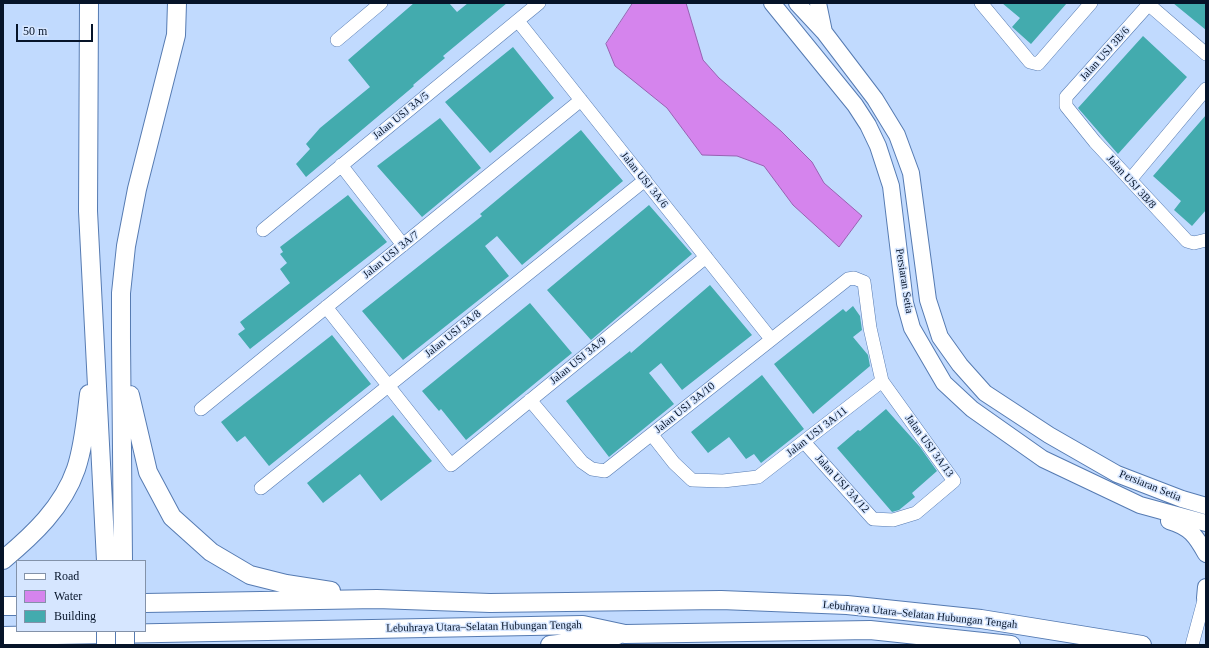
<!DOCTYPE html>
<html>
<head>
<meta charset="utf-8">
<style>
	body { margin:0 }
	#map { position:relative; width:1209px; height:648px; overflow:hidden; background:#c1dafe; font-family:"Times New Roman",serif }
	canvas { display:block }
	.frame { position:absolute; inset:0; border:4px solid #061429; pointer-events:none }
	.legend { position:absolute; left:16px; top:560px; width:130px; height:72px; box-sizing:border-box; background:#d6e6ff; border:1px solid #8392a9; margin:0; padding:5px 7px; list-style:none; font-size:12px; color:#061429 }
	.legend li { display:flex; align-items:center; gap:8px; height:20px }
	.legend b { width:20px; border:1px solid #8392a9 }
	.scale { position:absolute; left:16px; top:24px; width:77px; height:18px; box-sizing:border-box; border:2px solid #061429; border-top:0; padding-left:5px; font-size:12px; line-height:14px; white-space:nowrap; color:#061429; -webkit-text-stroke:3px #d6e6ff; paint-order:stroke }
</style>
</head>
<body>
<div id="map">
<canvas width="1209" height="648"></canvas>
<div class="frame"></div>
<ul class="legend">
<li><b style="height:5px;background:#fff"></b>Road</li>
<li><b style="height:11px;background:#d584ed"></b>Water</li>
<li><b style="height:11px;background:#43abae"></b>Building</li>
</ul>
<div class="scale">50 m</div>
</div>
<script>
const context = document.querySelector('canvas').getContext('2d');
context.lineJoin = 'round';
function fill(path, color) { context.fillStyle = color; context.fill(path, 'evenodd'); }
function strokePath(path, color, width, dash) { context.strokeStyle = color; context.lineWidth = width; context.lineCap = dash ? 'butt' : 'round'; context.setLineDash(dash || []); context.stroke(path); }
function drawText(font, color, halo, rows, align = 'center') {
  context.font = font + ' "Times New Roman",serif'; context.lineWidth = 3; context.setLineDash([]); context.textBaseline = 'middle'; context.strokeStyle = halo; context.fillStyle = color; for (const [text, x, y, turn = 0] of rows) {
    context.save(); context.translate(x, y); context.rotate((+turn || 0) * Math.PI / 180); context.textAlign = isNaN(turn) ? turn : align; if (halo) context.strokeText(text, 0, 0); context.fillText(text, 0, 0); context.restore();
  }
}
const water = new Path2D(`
	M633,3h53l17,57 16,18 62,53 31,31 12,21 38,33 -23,31 -46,-42 -29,-39 -27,-10 -35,-1 -35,-47 -52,-42 -9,-22z`);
fill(water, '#d584ed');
strokePath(water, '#9762b2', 1);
fill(new Path2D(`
	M414,3h35l8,9 11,-9h39l-64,53 2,2 -32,27 1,1 -108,91 -10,-13 14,-15 -4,-5 14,-16 50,-41 -22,-27z
	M1002,3h65l-36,41 -19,-17 8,-9z
	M1173,3h33v27z
	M1143,36l44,41 -69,77 -40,-46z
	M513,47l41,51 -64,55 -45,-51z
	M1206,115v95l-14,16 -18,-16 7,-9 -28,-25z
	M440,118l41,50 -59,49 -45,-51z
	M581,130l42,51 -101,84 -25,-29 -12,10 24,30 -106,84 -41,-49 120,-95 -2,-2z
	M348,195l39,47 -137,107 -12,-15 7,-5 -5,-7 50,-39 -10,-14 7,-6 -7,-9 3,-2 -3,-5z
	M649,205l43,49 -101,86 -44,-50z
	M710,285l42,50 -70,55 -21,-27 -12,10 25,31 -65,53 -43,-56 64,-50 1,2z
	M530,303l42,50 -106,87 -25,-31 -2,2 -17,-20z
	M853,306l7,10 2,14 -9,7 15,18 2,11 -57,48 -39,-50 69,-55 3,3z
	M332,335l39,49 -102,82 -24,-30 -8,6 -16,-20z
	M762,375l42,54 -43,34 -7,-9 -8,5 -17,-22 -21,16 -17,-21z
	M886,409l34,38 17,24 -25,22 3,4 -16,13 -7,2 -55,-64 21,-18 2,1z
	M393,415l39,46 -51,40 -21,-27 -37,29 -16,-20z`), '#43abae');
const minor = new Path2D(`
	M981,3l49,59 8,2 53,-61
	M1147,3l59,51
	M1149,4l-83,93v9l29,36 92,99 7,2 12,-3
	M518,21l253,318
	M337,40l44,-37
	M341,165l62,80
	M1130,180l76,-91
	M263,230l276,-227
	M326,307l125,158 255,-208
	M530,400l52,62 10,7 13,2 243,-192 6,-1 10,4 6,46 12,53 72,100 -38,32 -23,7 -20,-1 -69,-77
	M201,409l380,-309
	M652,435l22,28 18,17 31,1 35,-4 124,-96
	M261,488l384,-308
	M1192,645l14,-52`);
const major = new Path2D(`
	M772,3l83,102 13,20 10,21 13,40 14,117 7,25 32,55 28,26 71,50 97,46 66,18
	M797,3l27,29 51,67 22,36 14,38 17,127 12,37 20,28 25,28 64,42 68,39 65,25 24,7
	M818,3l6,29
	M1169,521c21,6 27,15 37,33
	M1205,598l1,-11`);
const highway = new Path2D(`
	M89,3l-1,208 18,350
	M130,395l18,77 24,45 39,35 39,23 36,9 45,7
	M3,560c30,-25 60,-53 73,-91 8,-24 10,-51 13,-75
	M123,561l-2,-222v-46l5,-47 11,-57 39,-154 1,-32
	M145,603l232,-4 113,4 231,-3 126,5 134,14 161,26
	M3,606h14
	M3,636l580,-11 42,9 245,-4 141,15
	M550,645l50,-6 18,-4`);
strokePath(minor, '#567bb2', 14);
strokePath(major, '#567bb2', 18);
strokePath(highway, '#567bb2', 20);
strokePath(minor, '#fff', 13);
strokePath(major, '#fff', 16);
strokePath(highway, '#fff', 18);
const highwayBridge = new Path2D(`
	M106,631v14
	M125,631v14`);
strokePath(highwayBridge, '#567bb2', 20, []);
strokePath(highwayBridge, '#fff', 18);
drawText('11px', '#061429', '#d6e6ff', [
	["Jalan USJ 3B/6",1105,54,-48],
	["Jalan USJ 3A/5",401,116,-39],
	["Jalan USJ 3A/6",644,180,51],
	["Jalan USJ 3B/8",1131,182,48],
	["Jalan USJ 3A/7",391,255,-39],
	["Persiaran Setia",904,281,81],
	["Jalan USJ 3A/8",453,334,-39],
	["Jalan USJ 3A/9",578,361,-39],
	["Jalan USJ 3A/10",685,408,-39],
	["Jalan USJ 3A/11",817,432,-38],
	["Jalan USJ 3A/13",929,446,54],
	["Jalan USJ 3A/12",842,484,48],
	["Persiaran Setia",1150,486,22],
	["Lebuhraya Utara–Selatan Hubungan Tengah",920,615,6],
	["Lebuhraya Utara–Selatan Hubungan Tengah",484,627,-1]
]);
</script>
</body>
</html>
